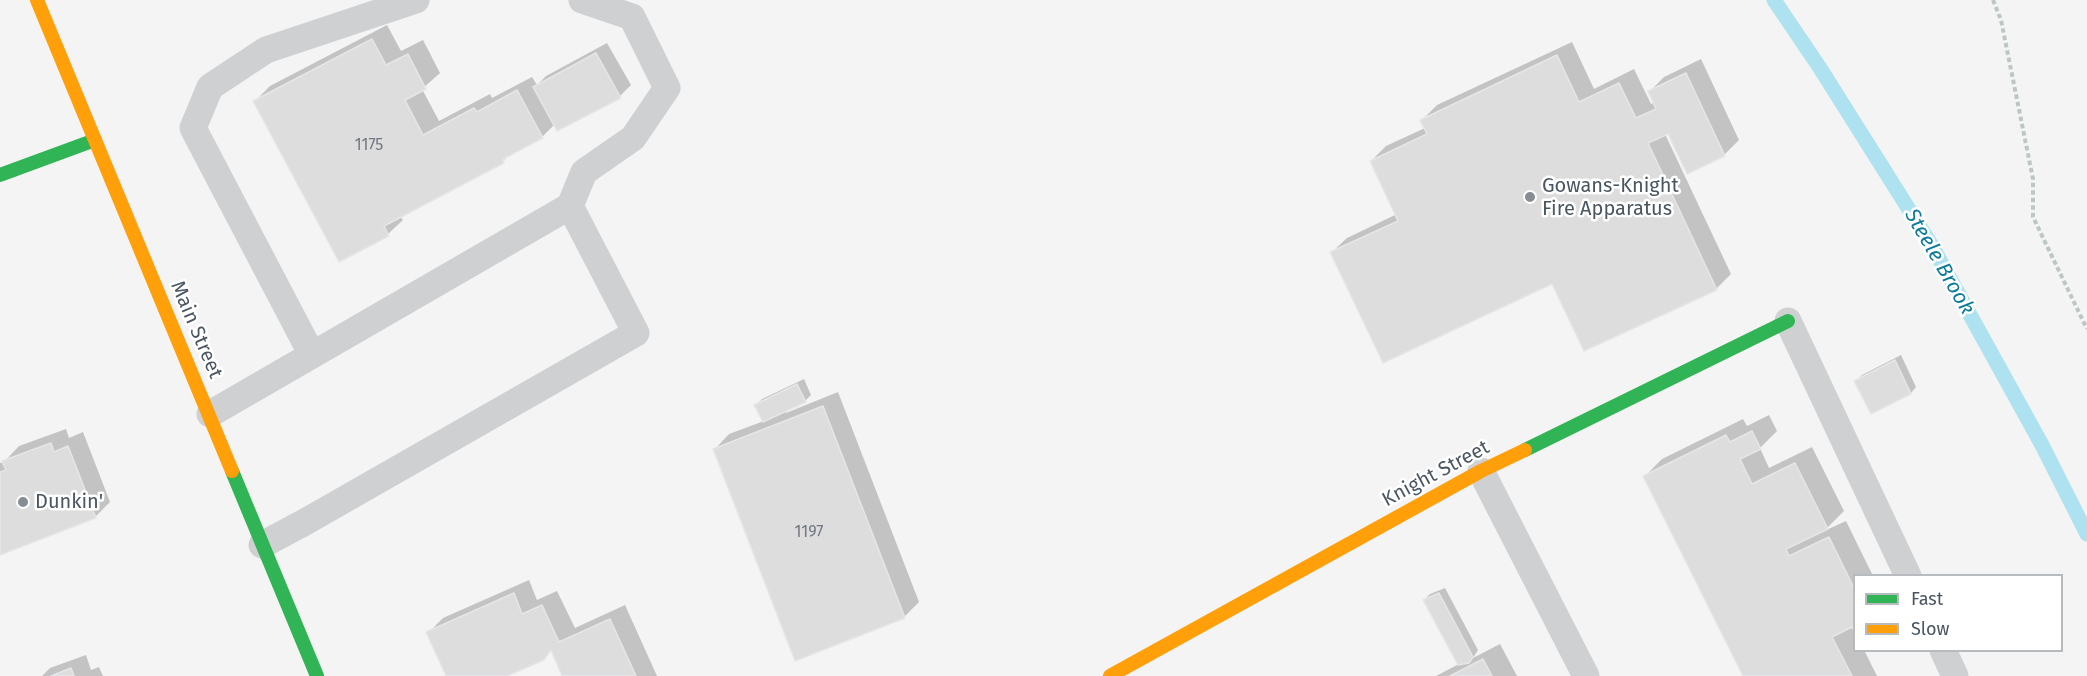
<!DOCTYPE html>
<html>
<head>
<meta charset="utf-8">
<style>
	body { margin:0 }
	#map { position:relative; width:2087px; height:676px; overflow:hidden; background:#f4f4f4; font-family:"Fira Sans",sans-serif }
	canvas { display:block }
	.legend { position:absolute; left:1853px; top:574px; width:210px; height:78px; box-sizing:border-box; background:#fff; border:2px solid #b7bbc0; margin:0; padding:8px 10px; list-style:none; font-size:18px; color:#4a5661 }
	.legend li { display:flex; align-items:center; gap:12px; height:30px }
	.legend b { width:30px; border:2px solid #b7bbc0 }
</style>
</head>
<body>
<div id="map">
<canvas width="2087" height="676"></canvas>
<ul class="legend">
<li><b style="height:8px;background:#30b455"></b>Fast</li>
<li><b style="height:8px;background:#ff9f0a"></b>Slow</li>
</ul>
</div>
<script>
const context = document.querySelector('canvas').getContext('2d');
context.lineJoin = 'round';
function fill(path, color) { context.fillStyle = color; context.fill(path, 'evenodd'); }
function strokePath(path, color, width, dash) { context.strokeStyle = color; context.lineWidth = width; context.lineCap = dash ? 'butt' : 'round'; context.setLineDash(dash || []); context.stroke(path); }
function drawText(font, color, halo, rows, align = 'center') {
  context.font = font + ' "Fira Sans",sans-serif'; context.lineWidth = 5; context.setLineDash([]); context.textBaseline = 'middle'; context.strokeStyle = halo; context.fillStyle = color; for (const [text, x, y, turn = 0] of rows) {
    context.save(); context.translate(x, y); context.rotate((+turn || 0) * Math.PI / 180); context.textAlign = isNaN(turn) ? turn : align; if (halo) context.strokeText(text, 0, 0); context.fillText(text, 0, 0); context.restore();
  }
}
fill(new Path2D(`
	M387,25l14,26 22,-11 17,33 -18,16 17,32 51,-27 2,4 40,-21 5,8 9,-9 61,-33 24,42 -11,11 -65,28 -13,13 -31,16 -8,8 -103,55 3,4 -15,14 -133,-133 15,-15z
	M1572,42l22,47 40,-20 17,35 4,-2 -6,-10 15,-15 37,-18 38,81 -15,15 -36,17 -19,-40 -4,2 66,140 -15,15 -163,-7 -221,-30 15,-14 50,-24 -26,-53 15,-15 39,-18 -3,-8 15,-15z
	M1901,355l15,32 -5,6 -40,19 -15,-31 6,-6z
	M804,379l7,16 -6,6 -20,9 1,3 52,-21 81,210 -15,15 -189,-168 14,-15 35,-13 -8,-16 6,-6z
	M1769,415l8,16 -17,17 9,20 43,-21 32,64 -20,20 22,-10 27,55h-19v48l-3,2 3,6v18h10l13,26h-132l-100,-200 17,-17 81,-40 4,7z
	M66,429l3,9 14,-6 27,70 -15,15 -95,36v-90l4,-1 15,-16z
	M529,580l8,20 20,-9 18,37 50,-23 32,71h-93l-12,-27 -9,9 -40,18h-55l-20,-43 15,-15z
	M1445,588l33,62 -5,8 27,-14 17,32h-81l23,-12 -35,-64 6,-6z
	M86,655l5,15 8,-3 4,9h-61l8,-8z`), '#0003');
strokePath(new Path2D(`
	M1774,0l46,68 112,178 110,199 45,89`), '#aee2f0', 15);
const building = new Path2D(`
	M372,39l14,26 22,-11 18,35 -21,11 18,35 51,-27 3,4 40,-22 26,48 -40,21 1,4 -120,63 5,10 -50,26 -86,-161z
	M596,53l25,45 -64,33 -24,-44z
	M1557,55l22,47 40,-19 17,35 20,-9 -8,-18 38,-18 39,83 -38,18 -19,-40 -20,9 69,147 -133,61 -32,-67 -169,79 -53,-111 68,-31 -28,-60 57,-27 -7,-14z
	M1895,360l16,34 -40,20 -17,-33z
	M797,384l9,18 -43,20 -9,-17z
	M823,406l82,212 -110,43 -82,-212z
	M1752,431l9,18 -21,10 12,25 43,-21 33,66 -42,20 3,7 40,-19 25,51v38l-22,11 20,39h-109l-100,-200 83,-41 4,7z
	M51,443l3,9 14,-6 28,72 -96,37v-83l6,-2 -4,-9z
	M514,593l8,21 20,-9 17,37 51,-23 26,57h-74l-11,-26 -7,10 -37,16h-61l-20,-44z
	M1439,593l34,64 -4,6 -11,2 -35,-65z
	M1483,659l9,17h-42z
	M71,668l3,8h-23z`);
fill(building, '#ddddde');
strokePath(building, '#e5e6e7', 1.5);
strokePath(new Path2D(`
	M1993,0l8,20 32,159v38l54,112`), '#bcc7c4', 4, [4.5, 3]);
strokePath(new Path2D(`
	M570,206l14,-34 49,-34 34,-50 -35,-71 -50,-17
	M1788,321l120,255
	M312,355l-119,-227 17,-41 56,-37 150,-50
	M210,414l360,-208 66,127 -331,189 -43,23
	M1481,471l105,205
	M1943,650l12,26`), '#ced0d2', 27);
strokePath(new Path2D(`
	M0,175l95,-35
	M1525,450l263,-129
	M232,471l85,205`), '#30b455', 14);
strokePath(new Path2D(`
	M37,0l195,471
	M1110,676l371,-205 44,-21`), '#ff9f0a', 14);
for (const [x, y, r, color] of [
	[1530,197,6,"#868d94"],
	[23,502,6,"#868d94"]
]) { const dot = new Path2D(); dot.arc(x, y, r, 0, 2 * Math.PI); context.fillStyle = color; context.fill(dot); strokePath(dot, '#fff', 2); }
drawText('16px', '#707881', null, [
	["1175",369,146],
	["1197",809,533]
]);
drawText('20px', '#4a5661', '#fff', [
	["Gowans-Knight",1542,186],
	["Fire Apparatus",1542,209],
	["Dunkin'",35,502]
], 'left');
drawText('20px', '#4a5661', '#fff', [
	["Main Street",196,330,67],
	["Knight Street",1436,474,-28]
]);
drawText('italic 21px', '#0c7c9b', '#fff', [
	["Steele Brook",1939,262,60]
]);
</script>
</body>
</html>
